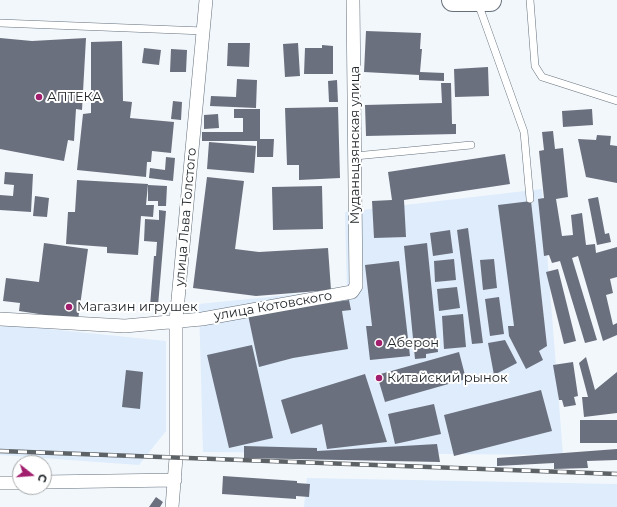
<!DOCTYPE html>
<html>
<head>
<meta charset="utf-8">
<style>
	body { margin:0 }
	#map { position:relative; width:617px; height:507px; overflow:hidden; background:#f2f7fc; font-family:Montserrat,sans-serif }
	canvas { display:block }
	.north { position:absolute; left:12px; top:455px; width:40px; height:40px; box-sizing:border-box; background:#fff; border:1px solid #a7a9aa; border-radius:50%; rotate:107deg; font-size:11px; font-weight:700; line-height:16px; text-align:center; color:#22272b }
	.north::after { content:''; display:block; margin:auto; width:14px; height:18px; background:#a21f6e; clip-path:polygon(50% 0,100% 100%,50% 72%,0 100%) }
</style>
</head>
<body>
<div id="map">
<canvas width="617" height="507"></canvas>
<div class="north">С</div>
</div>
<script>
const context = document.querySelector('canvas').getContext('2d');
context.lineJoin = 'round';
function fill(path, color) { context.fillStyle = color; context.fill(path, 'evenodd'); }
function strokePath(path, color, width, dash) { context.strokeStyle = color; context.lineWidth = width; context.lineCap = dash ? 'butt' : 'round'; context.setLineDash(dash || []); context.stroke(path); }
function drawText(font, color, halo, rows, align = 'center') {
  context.font = font + ' Montserrat,sans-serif'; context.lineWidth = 4; context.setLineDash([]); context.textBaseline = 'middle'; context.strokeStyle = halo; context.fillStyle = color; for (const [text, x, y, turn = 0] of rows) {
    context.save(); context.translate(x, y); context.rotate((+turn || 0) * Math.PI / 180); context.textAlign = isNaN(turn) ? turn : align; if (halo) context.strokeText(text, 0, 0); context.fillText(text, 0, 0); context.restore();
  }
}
fill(new Path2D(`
	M542,189l21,266 -360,-3 -4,-148 148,-15 -2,-77z
	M0,324l166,17v90l-27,34 -139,-10z
	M307,478l310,6v23h-313z`), '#deecfb');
fill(new Path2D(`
	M366,31l55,2 -1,16h2l-2,23 24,1v8l-25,-1v-5l-55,-3z
	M0,38l32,3 54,-3 -4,72 -6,-1 -2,32 -6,-1 -4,21 -64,-12z
	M122,41l1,60 9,1 -2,16 44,4 -3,31 -19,-2 -1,11h-4l-1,15 -69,-7 6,-56 8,-1v-71z
	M228,43h22l-1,24 -22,-1z
	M298,43l2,33 -15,1 -2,-33z
	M322,45l11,1v28h-29l1,-26h17z
	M144,48l17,2 -2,15 -17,-2z
	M171,49l16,1 -1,22h-16z
	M488,67l1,29 -34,1 -1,-28z
	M237,79l20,1 -1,28 -46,-2 1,-10 25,1z
	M337,80l1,22h-9l-1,-21z
	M441,83h10l1,41h4v10l-90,2 -1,-31 77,-2z
	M173,101l9,1 -1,18 -10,-1z
	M338,107l2,71 -41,2v-15h-12l-2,-57z
	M234,109h26v30h14l-1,18h-16v-16h-55v-9h41v-14h-9z
	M592,109l1,16 -30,2 -1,-16z
	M218,114l1,14 -15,1v-14z
	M553,131l2,18 8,-1 5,49 -12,2 6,37 11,-1 -2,-20 11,-2 4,32 9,-1 1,9 21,-6v30l-7,2 3,14 -7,2 7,30 4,-2v12l-14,6 -25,-85 -6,2 25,82 -12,3 -25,-82 -8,2 -3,-8 -5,1 -6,-57 6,-1 -5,-47 5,-1 -2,-18z
	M597,135l14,1 -1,9 7,1v37l-31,-6 -8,-38 18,1z
	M209,142l47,4 -2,27 -47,-4z
	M505,154l5,30 -106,16 2,37 -32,1 -2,-37 20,-1 -4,-28z
	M166,157l9,1 -2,23 -24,-3 1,-10 15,2z
	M5,172l28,2 -2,38 -31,-2v-15l13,1 1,-11 -10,-1z
	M207,177l37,4 -9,68 24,3 69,-4 3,42 -75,6 -63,-8z
	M77,180l71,4 -2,21h8l-1,12 -12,-1 -3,39 -31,-2v-6l-41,-3 2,-32h7z
	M148,185l19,1 -1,20h-8v-5h-10z
	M322,186l1,43 -50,1 -1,-43z
	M35,196l14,2 -2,19 -14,-1z
	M598,197l7,37 4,-1 2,9 -14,3 -9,-46z
	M531,201l16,145 -8,5 4,9 -17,9 -17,-33 -1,-10h6l-16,-121z
	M159,210l7,1 -8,95h-8l4,-50h2l1,-14 -13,-1 1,-22 14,1z
	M468,228l15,115 -11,1 -15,-114z
	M450,230l3,23 -20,3 -3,-23z
	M44,243l44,6 -10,71 -59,-9 1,-8 -17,-2 3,-23 33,4z
	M427,243l11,109 -12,2v4l-11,1 -11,-113z
	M454,259l2,21 -21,2 -1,-21z
	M494,259l3,29 -14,2 -3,-30z
	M399,261l11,95 -40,4 -4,-34h6l-7,-61z
	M558,269l18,72 -12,3 -18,-72z
	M457,287l3,21 -21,3 -2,-22z
	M499,297l5,37 -14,2 -5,-37z
	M349,300l2,10 -9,1 6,38 -55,9 -34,9 -11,-52z
	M463,314l3,33 -22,2 -2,-33z
	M505,340l12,23 -23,12 -6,-32z
	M252,345l21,93 -44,10 -22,-93z
	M459,352l7,27 -81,23 -8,-27z
	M586,357l9,33 22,-18v41l-33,4 -2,-20h6l-9,-34z
	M573,362l5,34 -4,1 2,8 -12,2 -2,-7h-3l-6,-35z
	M126,370l17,2 -3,37 -18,-2z
	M365,374l22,68 -60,7 -5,-25 -31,10 -10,-34z
	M541,390l11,41 -98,25 -10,-41z
	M434,404l7,30 -46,10 -7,-30z
	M580,420h37v23h-37z
	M437,444l3,18 -196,-4v-12l73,2v3z
	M617,449v11l-30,1 1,7 -34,1v-6l-57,3v-8z
	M223,476l74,5v2l13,1 -1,13 -13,-1v3l-74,-5z
	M156,497l7,5 -3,5h-11z`), '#6b707e');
const service = new Path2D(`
	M530,0l5,66 7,11 75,24
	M478,3l46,129 6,67
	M0,23l204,8
	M355,156l116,-11`);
const minor = new Path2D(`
	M0,319l125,7 77,-7 150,-27 4,-6 -3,-286
	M44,482l131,-2
	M0,483h20
	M172,507l4,-49v-137l30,-321`);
const trunk = new Path2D(`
	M453,0h37`);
strokePath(service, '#65707b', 8);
strokePath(minor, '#65707b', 14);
strokePath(trunk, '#65707b', 24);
strokePath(service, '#fff', 7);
strokePath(minor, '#fff', 13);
strokePath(trunk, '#fff', 22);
const rail = new Path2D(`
	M0,451l617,23`);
strokePath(rail, '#5d6266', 4.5);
strokePath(rail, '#fff', 3, [9]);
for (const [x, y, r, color] of [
	[39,97,4,"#a21f6e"],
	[69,307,4,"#a21f6e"],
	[379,343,4,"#a21f6e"],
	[379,378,4,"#a21f6e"]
]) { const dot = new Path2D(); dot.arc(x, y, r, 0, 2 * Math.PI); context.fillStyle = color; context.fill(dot); strokePath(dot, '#fff', 1.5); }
drawText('13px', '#22272b', '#fff', [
	["АПТЕКА",47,97],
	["Магазин игрушек",77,307],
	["Аберон",387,343],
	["Китайский рынок",387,378]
], 'left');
drawText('13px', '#22272b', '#fff', [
	["Муданьцзянская улица",355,145,-90],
	["улица Льва Толстого",186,217,-85],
	["улица Котовского",273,306,-10]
]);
</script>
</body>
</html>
